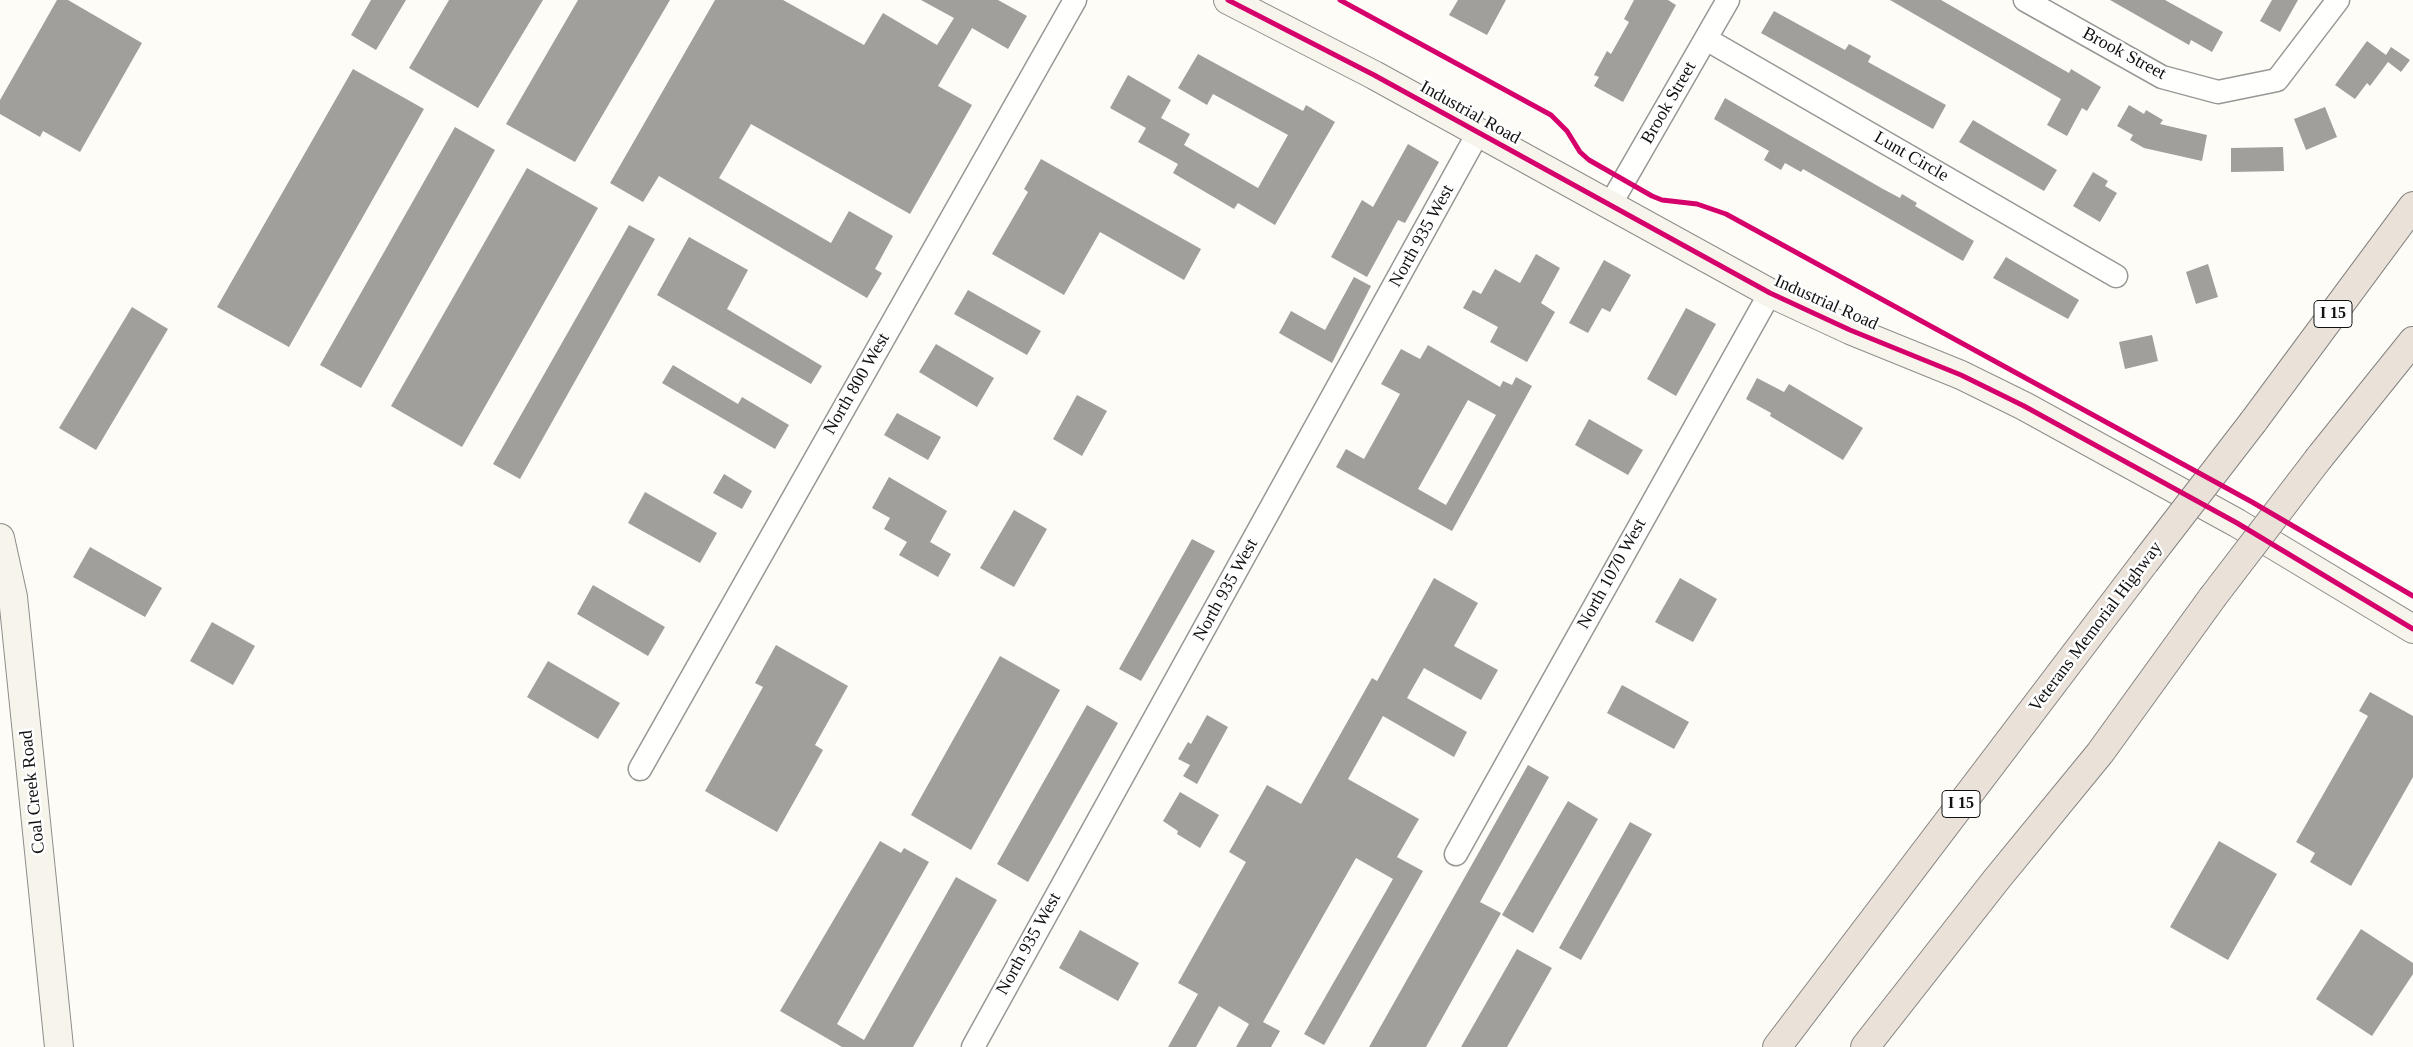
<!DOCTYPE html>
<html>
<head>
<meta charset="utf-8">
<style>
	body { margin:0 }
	canvas { display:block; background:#fdfcf7 }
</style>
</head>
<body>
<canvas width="2413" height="1047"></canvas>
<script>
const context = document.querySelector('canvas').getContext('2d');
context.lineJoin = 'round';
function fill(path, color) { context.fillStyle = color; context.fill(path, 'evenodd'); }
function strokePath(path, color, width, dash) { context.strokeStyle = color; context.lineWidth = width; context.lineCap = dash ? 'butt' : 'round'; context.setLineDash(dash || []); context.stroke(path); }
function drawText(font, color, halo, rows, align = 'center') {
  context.font = font + ' "Times New Roman",serif'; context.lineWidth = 5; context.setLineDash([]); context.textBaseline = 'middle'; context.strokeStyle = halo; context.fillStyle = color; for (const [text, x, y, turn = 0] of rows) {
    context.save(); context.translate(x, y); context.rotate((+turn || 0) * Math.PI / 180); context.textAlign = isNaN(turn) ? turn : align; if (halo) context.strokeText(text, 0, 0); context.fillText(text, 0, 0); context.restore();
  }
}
fill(new Path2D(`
	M57,0h11l74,43 -62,109 -37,-21 -3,6 -40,-23v-14z
	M371,0h35l-30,50 -25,-15z
	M449,0h94l-65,108 -69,-40z
	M578,0h92l-95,162 -69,-38z
	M715,0h68l81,45 19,-32 54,32 17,-27 -33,-18h77l29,16 -19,33 -36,-21 -34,58 34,19 -62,109 -159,-90 -32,54 112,65 18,-32 44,25 -18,33 7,4 -15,25 -208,-122 -16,26 -33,-19z
	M1458,0h48l-19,35 -38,-20z
	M1634,0h34l8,5 -53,97 -29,-16 5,-9 -5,-2 13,-24 4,3 18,-32 -5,-3z
	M1890,0h51l128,73 2,-4 30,18 -14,24 -5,-3 -15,28 -20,-11 14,-26z
	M2110,0h55l58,32 -11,20 -21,-12 -2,5z
	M2272,0h26l-18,32 -20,-11z
	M1774,11l71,39 4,-6 22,12 -3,6 78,43 -13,24 -172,-96z
	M2367,41l19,14 5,-8 19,13 -9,12 -13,-10 -18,24 -3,-3 -12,16 -20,-14z
	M1198,54l105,57 3,-6 29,17 -60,103 -37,-22 -4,6 -61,-36 5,-9 -40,-22 8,-14 -36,-20 18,-33 43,25 -10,18 29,16 -6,11 74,43 30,-53 -75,-41 -6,11 -29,-17z
	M353,69l71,40 -135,238 -72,-40z
	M1725,98l158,91 17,9 2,-4 15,9 -2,3 59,35 -11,20 -160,-92 -2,3 -16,-9 -4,7 -17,-10 5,-9 -55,-32z
	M2129,105l15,9 2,-4 17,10 -3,4 47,11 -5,26 -58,-13 -14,-8 3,-5 -16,-9z
	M2325,107l12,30 -31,13 -12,-31z
	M1973,120l84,50 -13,21 -85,-49z
	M455,127l40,23 -134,238 -41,-23z
	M1408,144l31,18 -34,61 -7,-3 -31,57 -36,-20 31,-57 11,7z
	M2283,147l1,24 -53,1v-24z
	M1041,159l160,90 -17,31 -84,-48 -36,63 -72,-41 36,-62 -4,-3z
	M527,168l71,40 -136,239 -71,-41z
	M2093,172l15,9 -3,5 12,7 -17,29 -27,-16z
	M629,225l26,14 -135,240 -27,-15z
	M689,237l59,33 -21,39 95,57 -11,18 -154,-89z
	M1536,254l24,14 -19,35 14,9 -28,50 -37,-20 8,-15 -35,-19 10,-18 8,4 14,-25 25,14z
	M2006,257l73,43 -11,19 -75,-41z
	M1604,260l27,15 -21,37 -8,-4 -14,25 -19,-10z
	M2208,264l10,33 -22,7 -10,-32z
	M1354,277l17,9 -39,77 -53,-30 12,-22 34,19z
	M968,290l73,41 -14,24 -73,-41z
	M132,307l36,22 -72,121 -37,-22z
	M1686,308l30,16 -40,72 -29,-17z
	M2152,335l6,26 -33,8 -6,-27z
	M936,344l58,34 -17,29 -58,-35z
	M1428,345l72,42 3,-6 9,4 4,-8 16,9 -80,145 -116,-64 10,-18 18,10 36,-65 -19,-10 20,-35 19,10zM1468,400l28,15 -50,90 -28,-16z
	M673,365l65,39 4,-7 47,28 -14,24 -113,-66z
	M1757,378l27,14 5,-8 74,44 -20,32 -73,-44 1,-3 -25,-14z
	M1077,395l30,16 -25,45 -29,-17z
	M897,413l44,24 -13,23 -44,-25z
	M1589,419l54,31 -15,25 -53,-30z
	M724,474l28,17 -10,18 -29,-16z
	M889,477l58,34 -17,31 21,12 -13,23 -39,-22 8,-13 -23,-13 6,-11 -18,-10z
	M645,492l72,41 -17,30 -72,-40z
	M1014,510l33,19 -33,58 -34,-19z
	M1192,539l23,12 -74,130 -22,-12z
	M90,547l72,41 -17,29 -72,-40z
	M1434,578l44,25 -24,43 44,24 -17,30 -57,-32 -17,30 60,34 -13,25 -71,-41 -35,63 71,40 -22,38 26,14 -99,174 -20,-11 89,-155 -37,-21 -93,164 17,9 -9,16h-35l13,-23 -30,-18 -23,41h-28l30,-53 -20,-11 68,-121 -17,-10 38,-67 34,19 71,-126 5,3z
	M1680,578l37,21 -24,43 -38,-20z
	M593,585l72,42 -17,29 -71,-42z
	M212,622l43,24 -22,39 -43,-24z
	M776,645l72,41 -33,59 8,5 -46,82 -72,-41 58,-104 -8,-4z
	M1000,656l60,34 -89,160 -60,-35z
	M548,661l72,42 -22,36 -71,-42z
	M1622,685l67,37 -15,27 -67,-36z
	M2370,692l43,24v61l-62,109 -41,-24 5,-9 -19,-11 72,-126 -9,-5z
	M1087,705l31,18 -90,159 -31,-18z
	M1207,715l21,12 -31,57 -14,-8 7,-11 -12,-6 10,-17 3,2z
	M1528,765l21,12 -69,125 21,11 -75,134h-57z
	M1180,792l39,23 -19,33 -23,-14 1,-3 -15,-10z
	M1568,801l30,18 -65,114 -31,-18z
	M1630,822l22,12 -71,126 -22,-12z
	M880,841l21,12 3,-5 25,14 -92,162 27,16 92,-163 41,23 -84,147h-71l-62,-36z
	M2219,841l58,33 -49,86 -58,-33z
	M2361,929l52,34v11l-41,62 -56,-37z
	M1080,930l59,33 -21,38 -59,-33z
	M1517,949l35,19 -45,79h-46z`), '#a19f9c');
const street = new Path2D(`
	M2025,0l137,77 56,15 59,-12 61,-80
	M1706,39l410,237
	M1610,205l118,-205
	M640,769l435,-769
	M1456,854l314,-561
	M973,1047l505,-914`);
const secondary = new Path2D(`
	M1228,0l146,75 396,218 80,37 111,45 63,31 213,117 176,106
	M0,538l13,59 46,450`);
const highway = new Path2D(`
	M2253,422l160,-216
	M2319,458l94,-117
	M1777,1047l368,-485
	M1865,1047l131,-167 104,-127 112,-155`);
strokePath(street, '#979795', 25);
strokePath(secondary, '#8e8d8b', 30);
strokePath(highway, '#858482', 30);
strokePath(street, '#fffffe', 22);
strokePath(secondary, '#f6f4eb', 28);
strokePath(highway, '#eae1d8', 28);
const highwayBridge = new Path2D(`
	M2145,562l108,-140
	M2212,598l107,-140`);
strokePath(highwayBridge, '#858482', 30, []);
strokePath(highwayBridge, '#eae1d8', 28);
strokePath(new Path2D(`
	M1228,0l146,75 396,218 80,37 111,45 63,31 213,117 176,106
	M1340,0l211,115 16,16 13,21 9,8 63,36 10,4 35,4 29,10 526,288 161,94`), '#d6006c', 5);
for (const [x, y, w] of [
	[2333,314,38],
	[1961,804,38]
]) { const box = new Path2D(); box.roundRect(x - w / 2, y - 13.5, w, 27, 4); context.fillStyle = '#fff'; context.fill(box); strokePath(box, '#111', 1); }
drawText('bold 16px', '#111', null, [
	["I 15",2333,314],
	["I 15",1961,804]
]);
drawText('18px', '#111', '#fff', [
	["Brook Street",2124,54,28],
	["Brook Street",1669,103,-60],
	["Industrial Road",1470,113,29],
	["Lunt Circle",1911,157,30],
	["North 935 West",1422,236,-61],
	["Industrial Road",1826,303,24],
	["North 800 West",857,384,-60],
	["North 1070 West",1612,574,-61],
	["North 935 West",1226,590,-61],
	["Veterans Memorial Highway",2096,627,-53],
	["Coal Creek Road",33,792,-96],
	["North 935 West",1029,944,-61]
]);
</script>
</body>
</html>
